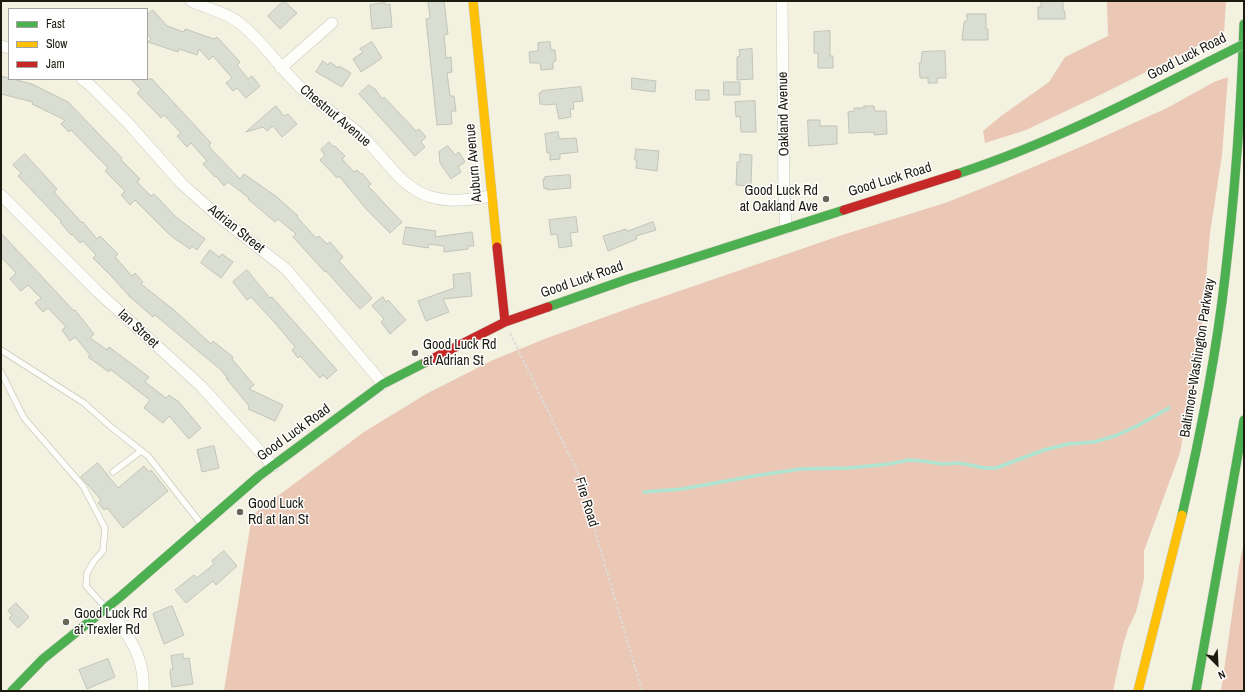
<!DOCTYPE html>
<html>
<head>
<meta charset="utf-8">
<style>
	body { margin:0 }
	#map { position:relative; width:1245px; height:692px; overflow:hidden; background:#f3f2e1; font-family:"Archivo Narrow",sans-serif }
	canvas { display:block }
	.frame { position:absolute; inset:0; border:2px solid #1c1b10; pointer-events:none }
	.legend { position:absolute; left:8px; top:8px; width:140px; height:72px; box-sizing:border-box; background:#fff; border:1px solid #a4a49f; margin:0; padding:5px 7px; list-style:none; font-size:12px; color:#1c1b10 }
	.legend li { display:flex; align-items:center; gap:8px; height:20px }
	.legend b { width:20px; border:1px solid #a4a49f }
	.north { position:absolute; left:1197px; top:644px; width:40px; height:40px; -webkit-text-stroke:3px #fff; paint-order:stroke; rotate:156deg; font-size:11px; font-weight:700; line-height:16px; text-align:center; color:#1c1b10 }
	.north::after { content:''; display:block; margin:auto; width:14px; height:18px; background:#1c1b10; clip-path:polygon(50% 0,100% 100%,50% 72%,0 100%) }
</style>
</head>
<body>
<div id="map">
<canvas width="1245" height="692"></canvas>
<div class="frame"></div>
<ul class="legend">
<li><b style="height:5px;background:#4caf50"></b>Fast</li>
<li><b style="height:5px;background:#ffc107"></b>Slow</li>
<li><b style="height:5px;background:#c62828"></b>Jam</li>
</ul>
<div class="north">N</div>
</div>
<script>
const context = document.querySelector('canvas').getContext('2d');
context.lineJoin = 'round';
function fill(path, color) { context.fillStyle = color; context.fill(path, 'evenodd'); }
function strokePath(path, color, width, dash) { context.strokeStyle = color; context.lineWidth = width; context.lineCap = dash ? 'butt' : 'round'; context.setLineDash(dash || []); context.stroke(path); }
function drawText(font, color, halo, rows, align = 'center') {
  context.font = font + ' "Archivo Narrow",sans-serif'; context.lineWidth = 3; context.setLineDash([]); context.textBaseline = 'middle'; context.strokeStyle = halo; context.fillStyle = color; for (const [text, x, y, turn = 0] of rows) {
    context.save(); context.translate(x, y); context.rotate((+turn || 0) * Math.PI / 180); context.textAlign = isNaN(turn) ? turn : align; if (halo) context.strokeText(text, 0, 0); context.fillText(text, 0, 0); context.restore();
  }
}
fill(new Path2D(`
	M1107,1h119l-2,32 -120,60 -78,37 -41,13 -2,-12 18,-15 48,-34 16,-25 43,-21z
	M1228,77l-6,78 -12,78 -9,104 -21,116 -36,98v28l-8,33 -8,17 -5,16 -10,46h-889l28,-176 112,-83 62,-38 67,-34 54,-22 80,-29 215,-74 103,-32 53,-21 87,-37 82,-37 47,-26z
	M1244,541v150h-23l18,-125z`), '#ebc7b5');
strokePath(new Path2D(`
	M644,492l38,-3 72,-13 46,-7 48,-1 41,-4 20,-4 14,1 19,3 17,-1 26,5h11l48,-18 24,-6 26,-2 21,-6 22,-10 32,-18`), '#aee4d0', 3.5);
const building = new Path2D(`
	M284,1l13,12 -17,16 -12,-13z
	M428,1h16l4,33 -4,1 2,23 5,-1 1,15 -5,1 3,23h4l2,15h-5l1,13 -15,1 -11,-106 4,-1z
	M1041,1h22v8l2,3v7h-27v-12h3z
	M385,3l1,2 4,-1 2,23 -20,2 -2,-24z
	M153,10l14,16 17,6 1,-3 29,10 3,-2 23,25 -3,3 11,14 4,-3 8,10 -14,12 -9,-10 -4,3 -7,-8 6,-5 -19,-22 -4,4 -10,-11 -2,6 -18,-6 -1,3 -30,-10 3,-3 -4,-5v-19z
	M967,14h19v15h2v11h-26l2,-18 3,-2z
	M830,31v25h3v12h-15v-15h-4v-21z
	M372,42l10,16 -21,14 -8,-13 10,-7 -3,-3z
	M550,42l1,8h4l1,11h-2l-1,2v6l-12,1 -1,-7h-10l-1,-11 9,-1v-8z
	M752,49l1,30 -16,1v-23l3,-1 -1,-6z
	M945,51l1,27h-9v5h-9v-5h-8l-1,-15h2l1,-11z
	M323,61l5,4 2,-3 8,6 1,-2 12,7 -9,14 -26,-15z
	M1,76l31,8 36,18 54,56 -1,2 19,19 -3,3 14,14 3,-2 22,23 29,22 -8,11 -5,-4 -2,3 -19,-13 -36,-36 -5,5 -9,-10 4,-4 -20,-20 3,-3 -37,-38 -2,2 -8,-8 4,-4 -33,-16 1,-2 -32,-8z
	M632,78l24,3 -1,11 -23,-3z
	M131,79h21l59,64 -2,2 2,4 29,30 4,-5 33,23 21,19 -1,1 19,21 3,-2 8,8 3,-2 13,15 -4,4 33,37 -12,11 -34,-38 -1,1 -32,-35 3,-3 -18,-15 -3,3 -27,-23 1,-1 -21,-16 -4,4 -8,-10 -1,1 -12,-13 4,-3 -16,-18 -4,4 -10,-11 4,-3 -17,-18 -3,3 -24,-25 4,-3z
	M724,82h16v13h-16z
	M369,85l7,5 6,9 2,-2 32,34 3,-2 7,8 -5,5 4,5 -10,9 -56,-62z
	M581,87l2,14 -10,1 1,7h-4l1,8 -12,2 -3,-15 -12,1 -1,-1h-3l-1,-11 3,-1v-1z
	M696,90h13v10h-13z
	M755,101l1,31h-15l-1,-16 -4,1 -1,-15z
	M276,106l8,10 4,-2 9,10 -15,13 -9,-11 -6,5 -4,-4 -17,5z
	M864,106h10l1,5h11l1,23 -13,1v-3l-25,1 -1,-21 6,-1v-3h10z
	M808,120h12v6h17v18l-28,2z
	M558,132l1,7 17,-1 2,14 -18,2v5l-10,1v-7h-3l-2,-19z
	M329,142l5,5 1,-1 10,10 -3,3 12,13 3,-2 4,4 1,-1 9,11 -3,2 34,36 -12,11 -23,-23 -28,-34 -2,2 -17,-18 5,-5 -4,-5z
	M448,146l7,9 4,-3 6,10 -7,5 3,5 -10,7 -11,-16 -1,-11z
	M636,149l23,2 -2,20 -21,-3 1,-7 -2,-1z
	M25,154l32,35 -3,3 28,31 1,-1 14,17 3,-3 18,18 -3,3 17,19 3,-3 8,9 -2,2 33,26 37,34 2,-3 20,16 -1,2 22,26 -5,4 34,16 -8,16 -27,-12 1,-3 -23,-28 3,2 -8,-10 -66,-55 -2,2 -23,-20 -18,-20 -19,-19 3,-3 -13,-14 -3,2 -8,-9 -1,1 -11,-13 1,-1 -43,-45 3,-3 -8,-8z
	M740,154l12,1 -1,31 -15,-1 1,-23h3z
	M570,175l1,13 -24,2v-2l-3,1 -1,-10h2v-2z
	M576,217l2,15 -8,1 2,13 -13,2 -2,-14 -6,1 -2,-15z
	M653,222l3,8 -20,6 1,3 -29,12 -5,-15 23,-7 1,2z
	M406,227l30,4 -1,6 37,-5 2,14h-6v3l-24,3v-6l-15,-2 -1,4 -25,-4z
	M1,233l73,78 1,-1 19,24 -4,4 17,12 2,-3 40,30 -4,5 21,16 3,-3 10,7 22,26 -12,11 -20,-23 -6,7 -19,-15 6,-8 -40,-31 -1,3 -21,-15 2,-2 -15,-18 -5,4 -8,-11 4,-3 -18,-19 -5,4 -8,-9 6,-5 -13,-13 -7,6 -11,-12 6,-6 -15,-16z
	M210,250l9,7 3,-3 11,8 -12,16 -20,-15z
	M247,270l23,28 2,-1 65,73 -10,9 -4,-4 -3,3 -20,-22 -2,2 -6,-8 3,-3 -19,-23 -25,-27 -4,3 -14,-18z
	M470,273l2,23 -29,3 6,13 -23,9 -8,-20 36,-13 -1,-13z
	M383,297l3,5 2,-2 18,20 -16,14 -9,-12 3,-3 -12,-13z
	M214,446l5,22 -17,4 -5,-22z
	M98,463l20,25 26,-22 5,6 2,-2 17,21 -45,37 -16,-20 -3,2 -6,-7 3,-3 -20,-23z
	M224,551l13,15 -21,19 -3,-4 -27,22 -11,-13 19,-15 3,3 17,-14 -2,-3z
	M16,603l13,14 -11,11 -9,-10 3,-3 -4,-4z
	M172,606l12,29 -20,9 -11,-30z
	M183,654v5l6,-1 4,26 -21,3 -2,-15 1,-3h2l-2,-13z
	M108,659l7,18 -28,12 -8,-19z`);
fill(building, '#daddd1');
strokePath(building, '#c1c4b8', 1);
const lane = new Path2D(`
	M1,350l83,53 27,24 37,29 54,69
	M1,372l23,46 59,68 22,42 -2,23 -9,10 -7,12 -1,13 20,22
	M113,472l28,-21`);
const street = new Path2D(`
	M191,1c15,8 34,10 47,21 24,18 40,44 61,64 19,19 44,32 64,51 21,20 36,48 65,59 21,7 42,4 63,0
	M782,1l2,192 2,35
	M1,46l8,2
	M281,68l51,-45
	M82,79l9,7 37,37 54,61 36,32 68,53 97,115
	M1,195l96,96 105,96 71,79
	M107,608c20,24 39,50 36,83`);
const fast = new Path2D(`
	M957,174c89,-29 171,-71 253,-113
	M548,307l80,-28 216,-69
	M1182,515c18,-78 34,-158 43,-238 10,-84 16,-168 19,-253
	M12,691l31,-32 77,-62 139,-121 124,-92 43,-22
	M1196,691l48,-271`);
const slow = new Path2D(`
	M473,1l24,246
	M1138,691l44,-176`);
const jam = new Path2D(`
	M844,210l113,-36
	M497,247l8,75
	M426,362l79,-40 43,-15`);
strokePath(lane, '#cac9bc', 7);
strokePath(street, '#cac9bc', 12);
strokePath(fast, '#cac9bc', 10);
strokePath(slow, '#cac9bc', 10);
strokePath(jam, '#cac9bc', 10);
strokePath(new Path2D(`
	M510,333l68,140 64,218`), '#dddcd7', 2, [3, 2]);
strokePath(lane, '#fdfdfa', 5.5);
strokePath(street, '#fdfdfa', 11);
strokePath(fast, '#4caf50', 9);
strokePath(slow, '#ffc107', 9);
strokePath(jam, '#c62828', 9);
const fastBridge = new Path2D(`
	M1210,61l34,-17`);
strokePath(fastBridge, '#cac9bc', 10, []);
strokePath(fastBridge, '#4caf50', 9);
for (const [x, y, r, color] of [
	[826,199,4,"#676659"],
	[415,353,4,"#676659"],
	[240,512,4,"#676659"],
	[66,622,4,"#676659"]
]) { const dot = new Path2D(); dot.arc(x, y, r, 0, 2 * Math.PI); context.fillStyle = color; context.fill(dot); strokePath(dot, '#fff', 1.5); }
drawText('14px', '#1c1b10', '#fff', [
	["Good Luck Road",1187,57,-27],
	["Oakland Avenue",784,114,-91],
	["Chestnut Avenue",335,116,40],
	["Auburn Avenue",474,163,-95],
	["Good Luck Road",890,180,-17],
	["Adrian Street",236,229,39],
	["Good Luck Road",582,280,-19],
	["Ian Street",138,329,43],
	["Baltimore-Washington Parkway",1198,358,-81],
	["Good Luck Road",294,433,-36],
	["Fire Road",586,502,73]
]);
drawText('14px', '#1c1b10', '#fff', [
	["Good Luck Rd",818,191,"right"],
	["at Oakland Ave",818,207,"right"],
	["Good Luck Rd",423,345],
	["at Adrian St",423,361],
	["Good Luck",248,504],
	["Rd at Ian St",248,520],
	["Good Luck Rd",74,614],
	["at Trexler Rd",74,630]
], 'left');
</script>
</body>
</html>
